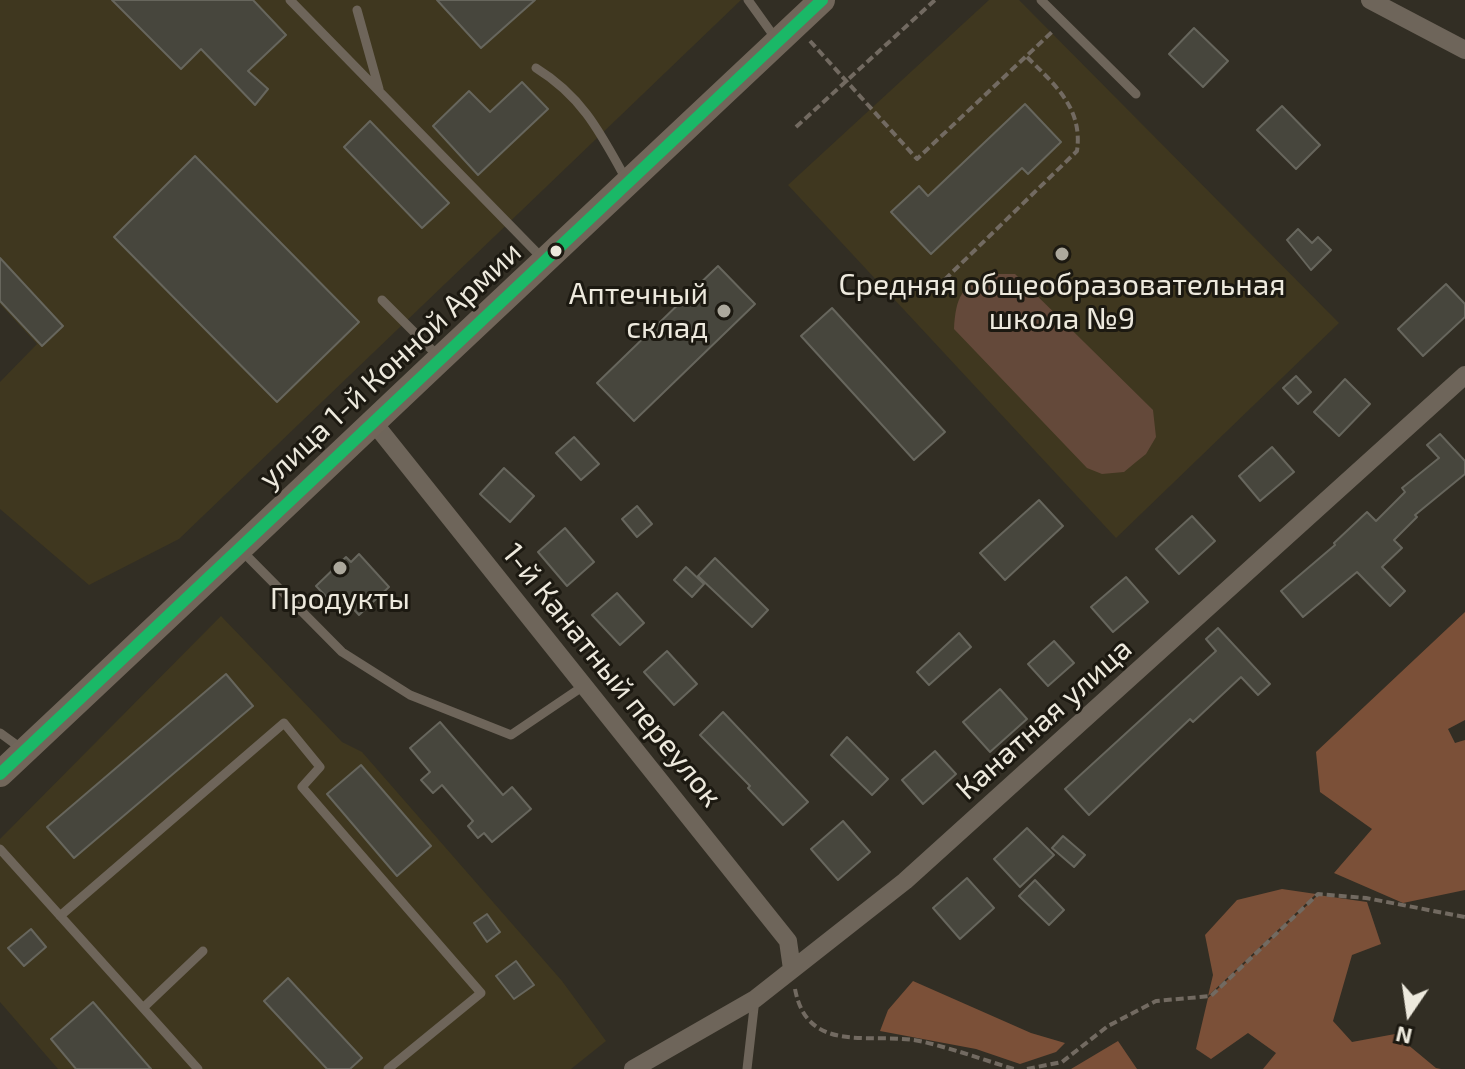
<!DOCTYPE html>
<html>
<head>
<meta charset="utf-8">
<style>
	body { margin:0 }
	#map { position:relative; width:1465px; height:1069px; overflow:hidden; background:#322e24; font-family:"Exo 2",sans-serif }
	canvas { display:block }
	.north { position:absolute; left:1369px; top:973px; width:80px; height:80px; -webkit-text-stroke:6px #1c1911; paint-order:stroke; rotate:193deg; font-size:22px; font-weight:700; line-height:32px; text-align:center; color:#ede9dd }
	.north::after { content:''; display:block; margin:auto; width:28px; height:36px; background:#ede9dd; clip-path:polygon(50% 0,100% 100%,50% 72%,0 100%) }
</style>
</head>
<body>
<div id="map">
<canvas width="1465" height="1069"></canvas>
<div class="north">N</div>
</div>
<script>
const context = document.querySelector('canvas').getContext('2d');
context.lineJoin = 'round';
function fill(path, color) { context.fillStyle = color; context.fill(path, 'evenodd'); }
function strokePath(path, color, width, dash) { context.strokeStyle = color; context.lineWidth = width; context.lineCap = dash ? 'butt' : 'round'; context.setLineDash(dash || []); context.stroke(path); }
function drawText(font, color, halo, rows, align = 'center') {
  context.font = font + ' "Exo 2",sans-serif'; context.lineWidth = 6; context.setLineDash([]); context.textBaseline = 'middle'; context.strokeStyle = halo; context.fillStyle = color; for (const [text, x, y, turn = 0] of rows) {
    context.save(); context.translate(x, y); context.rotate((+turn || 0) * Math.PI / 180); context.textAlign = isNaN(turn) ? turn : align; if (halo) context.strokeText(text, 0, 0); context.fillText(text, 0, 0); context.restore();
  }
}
fill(new Path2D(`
	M0,0h741l-562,539 -90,46 -89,-76v-127l37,-38 -37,-40z
	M989,0h30l320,323 -223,215 -328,-353z
	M221,616l121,126 20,10 200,229 44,60 -35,28h-513l-58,-67v-163z`), '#3f371f');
fill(new Path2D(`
	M992,274h23l138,136 3,27 -10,17 -10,8 -12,10 -22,2 -15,-6 -133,-139c2,-32 7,-44 38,-55z`), '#64493a');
fill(new Path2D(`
	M1465,612v108l-17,9 7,14 10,-3v150l-62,13 -69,-30 38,-44 -52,-37 -4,-40z
	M1282,889l34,5 -108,102 5,-21 -8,-40 32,-35z
	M1318,895l49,7 14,42 -29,11 -19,66 19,21 43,-8 41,34 5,1h-178l13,-16 -28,-20 -37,26 -15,-10 12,-51z
	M913,981l118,52 34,10 -9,9 -36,12 -44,-15 -96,-18 8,-21z
	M1118,1041l19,28h-66z`), '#7b5038');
const building = new Path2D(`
	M112,0h141l33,35 -38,36 20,18 -13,16 -54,-56 -20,20z
	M437,0h98l-54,48z
	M1194,28l34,33 -25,26 -34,-33z
	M522,82l26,27 -70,66 -45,-49 36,-35 21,21z
	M1025,104l36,38 -33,32 -6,-6 -91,86 -40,-42 28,-26 9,10z
	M1282,106l38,39 -24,24 -39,-39z
	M370,121l79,82 -27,25 -78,-81z
	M195,156l164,166 -82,80 -163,-165z
	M1298,229l14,14 6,-6 13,13 -20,20 -24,-30z
	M0,258l63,68 -21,20 -42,-45z
	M718,266l37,38 -121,117 -37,-38z
	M1446,284l19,20v13l-42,39 -25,-27z
	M832,308l113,124 -31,28 -113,-124z
	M1296,376l15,16 -13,12 -15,-16z
	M1345,379l25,25 -31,32 -25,-24z
	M1440,434l25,27v13l-50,41 2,2 -23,23 8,8 -20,19 23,24 -15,15 -33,-34 -54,45 -22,-26 54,-46 -1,-2 33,-31 9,9 29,-29 -3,-4 37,-30 -12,-13z
	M574,437l25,27 -18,16 -25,-27z
	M1272,447l22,25 -34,29 -21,-25z
	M504,468l30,28 -24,26 -30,-28z
	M1039,500l24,26 -58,54 -25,-27z
	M637,506l15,18 -15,13 -15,-18z
	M1192,516l23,25 -36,33 -23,-25z
	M565,528l29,34 -27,24 -29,-34z
	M359,554l30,33 -30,28 -12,-13 -8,8 -23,-24 30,-29 5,5z
	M715,558l53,52 -16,17 -54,-51z
	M686,567l18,17 -12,13 -18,-17z
	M1126,577l22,25 -35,30 -22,-25z
	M617,593l27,30 -24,22 -28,-30z
	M1218,628l52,56 -12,11 -17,-18 -48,45 -3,-3 -101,96 -24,-26 151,-138 -10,-12z
	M959,633l12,14 -42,38 -12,-13z
	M1054,641l20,22 -26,23 -20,-22z
	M667,651l30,33 -23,21 -30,-33z
	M226,674l27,32 -179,152 -27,-31z
	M1000,689l27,30 -37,33 -27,-30z
	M723,712l85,90 -25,23 -35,-37 2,-2 -50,-51z
	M440,722l63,73 9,-8 19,22 -39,33 -8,-9 -6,5 -10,-12 5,-5 -31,-36 -9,8 -12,-13 9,-8 -20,-24z
	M847,737l41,42 -16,16 -41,-40z
	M935,751l21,23 -33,30 -21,-24z
	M361,765l70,81 -34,30 -70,-82z
	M843,821l27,31 -32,28 -27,-31z
	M1027,828l27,27 -34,32 -26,-28z
	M1063,836l22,19 -11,12 -22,-19z
	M967,878l27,30 -34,31 -27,-31z
	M1035,880l29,30 -15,15 -30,-29z
	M487,914l13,18 -13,10 -13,-19z
	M31,929l15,18 -22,19 -16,-18z
	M516,961l18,24 -20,14 -18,-23z
	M288,978l74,80 -12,11h-23l-63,-68z
	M93,1002l58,67h-75l-25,-30z`);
fill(building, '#47463d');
strokePath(building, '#67665d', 2);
strokePath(new Path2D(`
	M810,41l107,118 136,-128
	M796,127l139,-127
	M936,288l141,-137c6,-43 -22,-66 -50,-94
	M795,989c13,69 80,41 129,53 30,7 60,18 90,27
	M1027,1069l35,-7 46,-36 48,-25 55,-5 107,-102 48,4 99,19`), '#726a61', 4, [8, 4]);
strokePath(new Path2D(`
	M290,0l253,259
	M748,0l28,39
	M1041,0l95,94
	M357,10l22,79
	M536,68c47,29 65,66 91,113
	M382,300l56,56
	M242,551l100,101 68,43 101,40 74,-50
	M0,733l22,16
	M0,849l198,220
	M60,916l224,-193 36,44 -18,20 179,206 -93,76
	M143,1008l60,-57
	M747,1069l8,-70`), '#6e655a', 9);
strokePath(new Path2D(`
	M1370,0l95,50
	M374,423l414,518 4,28
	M633,1069l122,-70 150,-118 560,-506`), '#6e655a', 18);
strokePath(new Path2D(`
	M0,774c147,-137 293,-276 439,-414 127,-121 256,-239 383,-360`), '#71665a', 26);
strokePath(new Path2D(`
	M0,774l822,-774`), '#1ab867', 12);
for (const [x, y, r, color] of [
	[556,251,7,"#ede9dd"],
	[1062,254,8,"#aca89c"],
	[724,311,8,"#aca89c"],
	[340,568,8,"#aca89c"]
]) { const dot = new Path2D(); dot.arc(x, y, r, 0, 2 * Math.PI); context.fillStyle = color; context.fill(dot); strokePath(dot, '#1c1911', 3); }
drawText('30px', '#ede9dd', '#1c1911', [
	["Средняя общеобразовательная",1062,285],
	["школа №9",1062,319],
	["Аптечный",708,294,"right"],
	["склад",708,328,"right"],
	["Продукты",340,599]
]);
drawText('30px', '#ede9dd', '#1c1911', [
	["улица 1-й Конной Армии",390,365,-43],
	["1-й Канатный переулок",612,675,51],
	["Канатная улица",1044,719,-42]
]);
</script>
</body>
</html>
